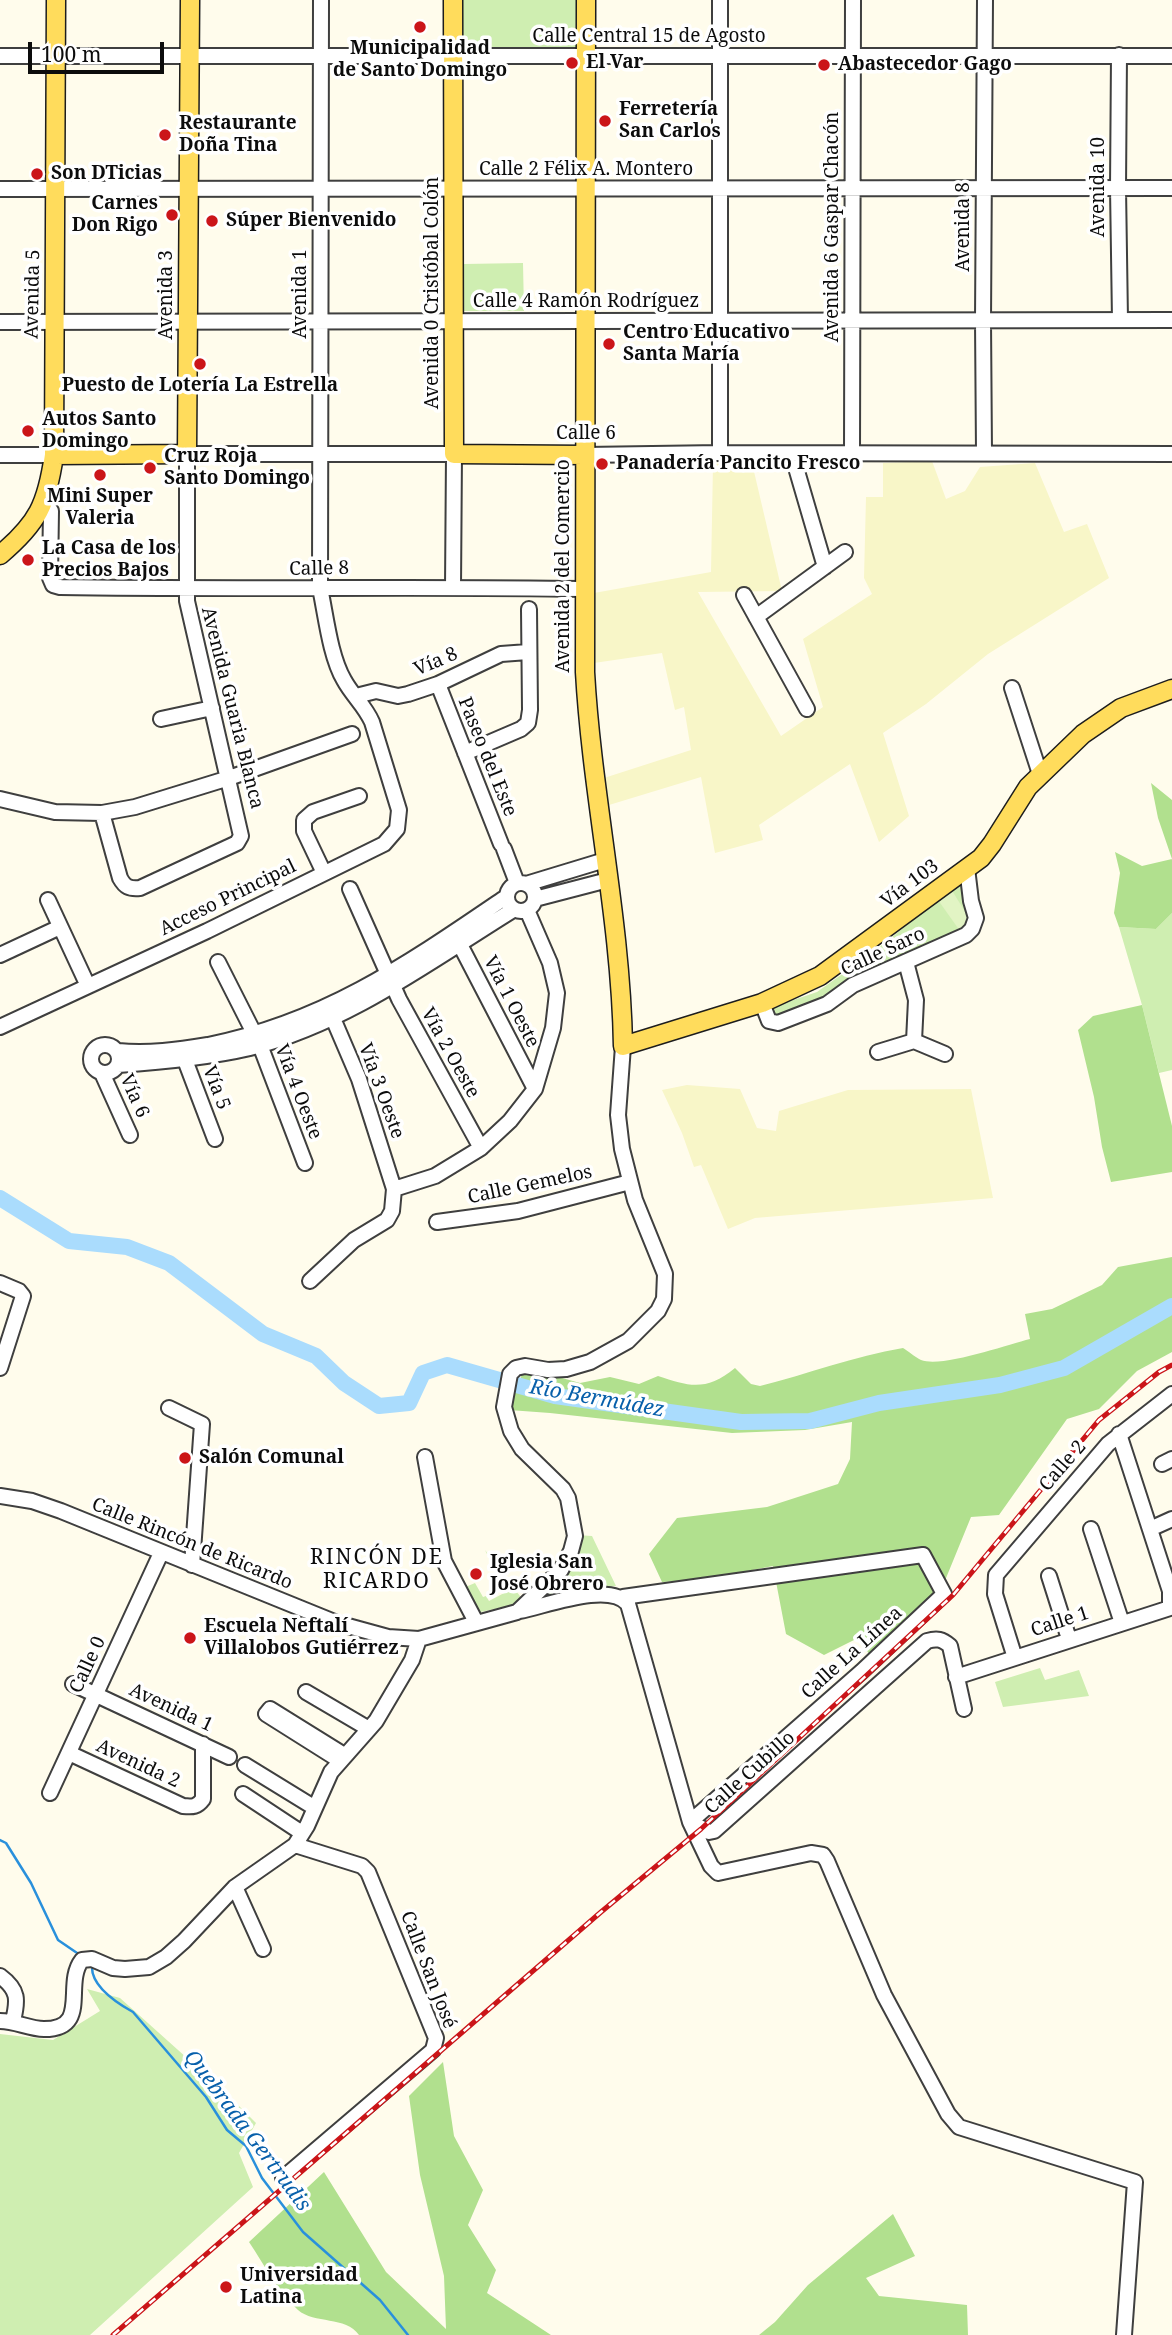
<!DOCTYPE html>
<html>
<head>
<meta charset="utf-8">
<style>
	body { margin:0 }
	#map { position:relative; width:1172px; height:2335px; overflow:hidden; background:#fffcec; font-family:"Noto Serif",serif }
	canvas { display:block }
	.scale { position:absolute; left:28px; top:42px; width:136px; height:32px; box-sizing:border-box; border:4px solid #0c0c0c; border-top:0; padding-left:9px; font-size:21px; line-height:24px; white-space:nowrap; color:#0c0c0c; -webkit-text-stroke:5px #fff; paint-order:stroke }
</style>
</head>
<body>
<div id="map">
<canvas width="1172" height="2335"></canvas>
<div class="scale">100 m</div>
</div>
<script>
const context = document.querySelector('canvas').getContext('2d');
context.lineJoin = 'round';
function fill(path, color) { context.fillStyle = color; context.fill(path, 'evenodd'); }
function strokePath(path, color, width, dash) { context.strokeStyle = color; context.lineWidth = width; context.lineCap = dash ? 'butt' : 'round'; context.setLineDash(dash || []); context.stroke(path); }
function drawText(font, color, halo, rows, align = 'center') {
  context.font = font + ' "Noto Serif",serif'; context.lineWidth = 7; context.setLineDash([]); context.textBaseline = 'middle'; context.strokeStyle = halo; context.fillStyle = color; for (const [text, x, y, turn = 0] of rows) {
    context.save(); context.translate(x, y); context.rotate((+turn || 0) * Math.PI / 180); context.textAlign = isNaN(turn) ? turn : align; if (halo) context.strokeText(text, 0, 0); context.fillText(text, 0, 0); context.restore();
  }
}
fill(new Path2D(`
	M932,461l14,38 19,-8 15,-24 55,-4 29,69 23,-8 22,54 -121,76 -62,50 -43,29 26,83 -30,26 -29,-78 -91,61 4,15 -48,13 -14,-76 -92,28 -5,-27 87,-28 -7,-43 -9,3 -13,-57 -68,10v-70l117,-21 2,-108 39,-1 30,128 -84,1 83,144 42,-29 -20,-68 69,-45 -8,-16 2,-81h17v-34z
	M687,1085l53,4 17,39 19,3 3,-20 69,-21 123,-1 22,109 -238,20 -27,11 -27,-64 -7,2 -12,-34 -20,-43z`), '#f8f6c8');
fill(new Path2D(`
	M462,0h114v47l-114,1z
	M523,263l1,48h-60v-47z
	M963,880l6,38 -9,13 -143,73 -42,15 -5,-11 47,-16 55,-39z
	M1172,913v157l-13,3 -17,-68 -23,-78 37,2z
	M576,1535l16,1 24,50 -29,3 -55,14z
	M485,1550l38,50 -10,5 -37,8 -13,-25 12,-5 8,14 3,-1 3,5 17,-9z
	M1040,1668l5,12 34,-10 10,26 -86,11 -8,-25z
	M87,1989l33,9 106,95 30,30 -17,30 14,34 -163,148h-90v-301l53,6 47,-29z`), '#cfeeb1');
fill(new Path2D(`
	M1151,783l21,17v113l-16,16 -37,-2 -5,-14 6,-40 -5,-21 27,14 30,-7 -14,-41z
	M1142,1005l30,121v46l-61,10 -9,-35 -8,-50 -16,-67 15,-14z
	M1172,1257v95l-35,19 -38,38 -32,10 -68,96 -28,2 -27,66 -16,23 -56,52 -14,-20 -34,17 -38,-21 -13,-68 -72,14 -39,2 -13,-28 28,-36 90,-11 71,-23 12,-25 2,-37 -47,8 -73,3 -182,-20 -41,-3 13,-36 40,4 18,5 30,-6 29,7 19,-8c32,11 49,15 77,-8l16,16 9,2c48,-12 94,-30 143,-38 5,3 12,9 18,12 21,8 85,-15 109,-21l-5,-25 27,-5 50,-24 16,-18z
	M443,2062l11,74 29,54 -15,35 28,45 -9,23 64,42h-192c-13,-19 -45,-11 -61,-25 -20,-18 -34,-46 -49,-68l75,-70 62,100 60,57 -2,-53 -24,-101 -11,-79z
	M893,2214l22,42 -49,22 13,18 88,9 1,30h-209l16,-13 33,-37z`), '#b1e08e');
fill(new Path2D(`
	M951,889l18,29 -1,6 -8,7 -22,-31z`), '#e2f4c4');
strokePath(new Path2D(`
	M0,1840l6,3 25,40 27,57 22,15
	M92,1966c-1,20 25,37 41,46l73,85 21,33 19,16 16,32 41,54 77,68 28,35`), '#2990dc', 2.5);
strokePath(new Path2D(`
	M0,1198l69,43 58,6 42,16 94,71 53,22 28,27 35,23 30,-3 14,-30 24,-8 108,31 186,26 69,-1 69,-18 121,-18 64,-17 108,-62`), '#aadcfd', 16);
const minor = new Path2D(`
	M1119,55l-1,133 2,132
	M0,56h1172
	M0,189l1172,-1
	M0,322l1172,-2
	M720,453v-453
	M984,453l-1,-132 2,-321
	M792,454l33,113
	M852,454l1,-454
	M0,455h54
	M585,455l135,-2 452,1
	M45,503l6,8 -1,67 3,7 7,2c175,3 351,-1 526,2
	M744,595l63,114
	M756,617l89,-65
	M438,684l63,160
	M1012,688l28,86
	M356,696l20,-5 22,5 10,-2 30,-10 63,-30 27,-2
	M161,719l51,-11
	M465,753l56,-24 7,-6 2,-13 -1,-101
	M0,799l55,13 47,1 33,-6 94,-29 123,-44
	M102,813l18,65c5,9 9,11 20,10l97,-45 4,-7 -54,-235v-147h267l-1,133
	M504,849l13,34
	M324,873l-20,-42v-11l9,-8 46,-16
	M507 897a14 14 0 1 1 28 0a14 14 0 1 1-28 0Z
	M526,884l79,-24
	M350,889l49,110 82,149
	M535,899l73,-19
	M48,900l40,86
	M455,935l80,154
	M0,955l60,-28
	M218,962l42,83 45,118
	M906,962l10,38 -2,41
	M762,1003l7,18 9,2 49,-19 26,-19 113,-50 6,-6 4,-11 -5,-17 -4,-33
	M0,1027l207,-96 177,-87 13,-15 2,-19 -27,-88c-7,-16 -20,-27 -28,-42 -14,-24 -18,-64 -24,-92l1,-588
	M914,1041l31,13
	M91 1059a14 14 0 1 1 28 0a14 14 0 1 1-28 0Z
	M118,1051c30,3 60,-1 90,-6 117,-23 201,-82 298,-148
	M184,1051l1,9 30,79
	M878,1052l36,-11
	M118,1065c45,-3 89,-7 132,-17 98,-25 179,-86 263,-138
	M102,1073l28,62
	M394,1189l41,-13 46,-28 29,-27 25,-32 18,-61 4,-35 -7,-30 -23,-53
	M437,1222l81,-11 112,-29
	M310,1281l44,-41 33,-20 5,-9 2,-22 -35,-110 -30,-70
	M0,1283l19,8 4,5 -23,72
	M169,1408l33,16 -10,141
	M425,1457l19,104 32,61
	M1162,1464l10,-5
	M0,1496l32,5 29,10 276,112 51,14 31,2 98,-27 44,-42 10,-19 4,-15 -7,-38 -5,-9 -41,-40 -11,-18 -7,-24 6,-33 6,-6 9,-2 23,4 18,-1 24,-7 38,-21 30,-30 6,-12 1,-25 -30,-74 -13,-51 -4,-34 5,-69
	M1091,1529l31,94
	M1150,1529l22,-10
	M1049,1576l20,63
	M623,1597l300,-42 21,39 -83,78 -171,150 21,44 7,7 93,-20 12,2 4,6 57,134 64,119 11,13 176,55 -11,153
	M520,1611c26,-5 89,-30 108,-7l62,218 19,10 5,-1 213,-190c10,-3 15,-2 23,5l14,63
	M1015,1658l-20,-64 1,-19 112,-131 64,-50
	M956,1677l214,-69v-17l-51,-157
	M73,1684l156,73
	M306,1692l63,37
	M69,1753l114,53c10,1 14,1 20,-7v-55
	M339,1760l-73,-46 4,-5 74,46
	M245,1765l70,43
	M50,1793l111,-240
	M243,1794l59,39
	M235,1887l28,62
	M0,1976c19,14 18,24 13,45
	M0,2021c16,0 29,8 44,8 47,0 19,-45 38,-69l10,-1 21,9 12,1 24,-2 17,-10 18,-16 51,-54 60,-42 12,-19 24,-54 45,-51 36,-61 7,-21
	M283,2178l150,-128 3,-12 -68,-166 -6,-6 -67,-21`);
const major = new Path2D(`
	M453,0l1,454 131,1
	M586,0l-1,672c7,125 36,248 38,374l139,-43 58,-27 161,-118 11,-14 36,-57 55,-53 38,-26 51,-19
	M54,455l133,-1 3,-454
	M0,555c38,-32 47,-51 54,-100l2,-455`);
strokePath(minor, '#3f3f3f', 18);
strokePath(major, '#1d1d1d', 21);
strokePath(minor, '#fff', 14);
strokePath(major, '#ffdc5c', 18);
const rail = new Path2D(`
	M113,2335l488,-423 100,-83 252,-234 146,-175 60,-48 13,-7`);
strokePath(rail, '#cb1519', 5);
strokePath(rail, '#fff', 2.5, [8]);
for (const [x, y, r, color] of [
	[420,27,7,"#cb1519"],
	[572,63,7,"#cb1519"],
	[824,65,7,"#cb1519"],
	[605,121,7,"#cb1519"],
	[165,135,7,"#cb1519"],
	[37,174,7,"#cb1519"],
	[172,215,7,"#cb1519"],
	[212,221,7,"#cb1519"],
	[609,344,7,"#cb1519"],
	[200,364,7,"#cb1519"],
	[28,431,7,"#cb1519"],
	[602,464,7,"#cb1519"],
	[150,468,7,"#cb1519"],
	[100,475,7,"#cb1519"],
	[28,560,7,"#cb1519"],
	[185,1458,7,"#cb1519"],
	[476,1574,7,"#cb1519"],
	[190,1638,7,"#cb1519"],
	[226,2287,7,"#cb1519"]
]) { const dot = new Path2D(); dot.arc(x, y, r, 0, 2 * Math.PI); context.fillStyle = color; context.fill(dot); strokePath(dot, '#fff', 2.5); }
drawText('19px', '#0c0c0c', '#fff', [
	["Calle Central 15 de Agosto",649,37],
	["Calle 2 Félix A. Montero",586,170],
	["Avenida 10",1099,187,-90],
	["Avenida 6 Gaspar Chacón",833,227,-90],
	["Avenida 8",964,227,-90],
	["Avenida 0 Cristóbal Colón",433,293,-90],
	["Avenida 5",33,294,-89],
	["Avenida 1",301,294,-90],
	["Avenida 3",167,295,-90],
	["Calle 4 Ramón Rodríguez",586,302],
	["Calle 6",586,434],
	["Avenida 2 del Comercio",564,566,-90],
	["Calle 8",319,569,-1],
	["Vía 8",436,662,-23],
	["Avenida Guaria Blanca",232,708,76],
	["Paseo del Este",487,757,68],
	["Vía 103",910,884,-37],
	["Acceso Principal",228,898,-26],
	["Calle Saro",883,952,-25],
	["Vía 1 Oeste",511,1002,63],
	["Vía 2 Oeste",450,1053,61],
	["Vía 5",216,1088,69],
	["Vía 3 Oeste",381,1091,70],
	["Vía 4 Oeste",298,1092,69],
	["Vía 6",134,1096,66],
	["Calle Gemelos",530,1185,-12],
	["Calle 2",1063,1466,-49],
	["Calle Rincón de Ricardo",192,1544,22],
	["Calle 1",1060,1622,-18],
	["Calle La Línea",852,1653,-42],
	["Calle 0",88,1665,-65],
	["Avenida 1",171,1708,25],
	["Avenida 2",138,1764,25],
	["Calle Cubillo",750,1773,-42],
	["Calle San José",428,1970,69]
]);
drawText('bold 19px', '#0c0c0c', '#fff', [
	["Municipalidad",420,49,"center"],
	["de Santo Domingo",420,71,"center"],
	["El Var",586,63],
	["Abastecedor Gago",838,65],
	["Ferretería",619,110],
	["San Carlos",619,132],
	["Restaurante",179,124],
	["Doña Tina",179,146],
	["Son DTicias",51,174],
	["Carnes",158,204,"right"],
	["Don Rigo",158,226,"right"],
	["Súper Bienvenido",226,221],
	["Centro Educativo",623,333],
	["Santa María",623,355],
	["Puesto de Lotería La Estrella",200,386,"center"],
	["Autos Santo",42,420],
	["Domingo",42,442],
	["Cruz Roja",164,457],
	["Santo Domingo",164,479],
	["Panadería Pancito Fresco",616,464],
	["Mini Super",100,497,"center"],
	["Valeria",100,519,"center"],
	["La Casa de los",42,549],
	["Precios Bajos",42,571],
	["Salón Comunal",199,1458],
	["Iglesia San",490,1563],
	["José Obrero",490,1585],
	["Escuela Neftalí",204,1627],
	["Villalobos Gutiérrez",204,1649],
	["Universidad",240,2276],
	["Latina",240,2298]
], 'left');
drawText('italic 21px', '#0860ab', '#fff', [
	["Río Bermúdez",597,1399,10],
	["Quebrada Gertrudis",247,2131,53]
]);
context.letterSpacing = '2px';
drawText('21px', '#0c0c0c', '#fff', [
	["RINCÓN DE",377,1558],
	["RICARDO",377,1582]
]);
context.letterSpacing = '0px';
</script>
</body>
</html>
